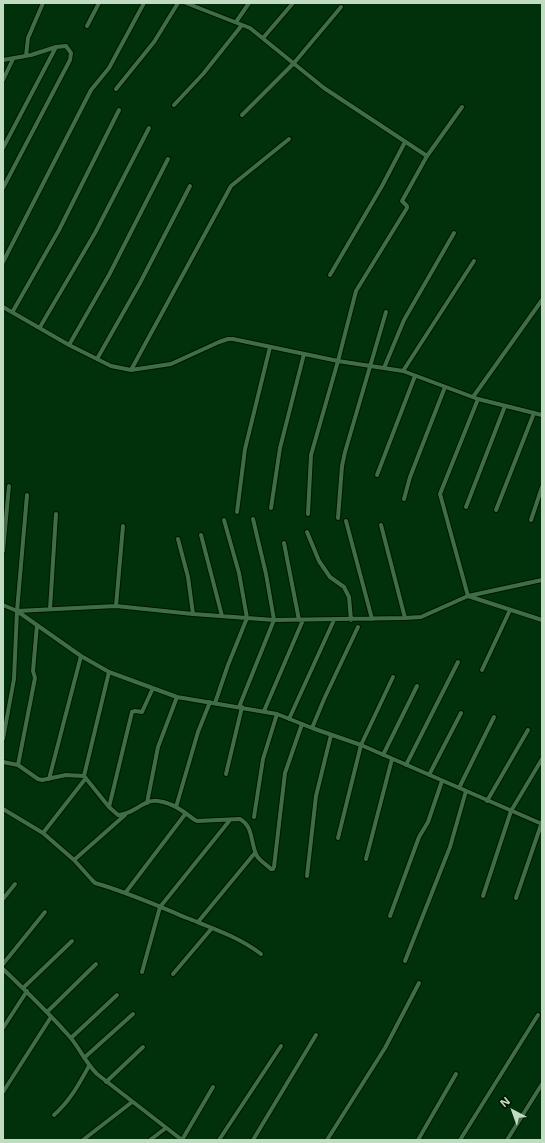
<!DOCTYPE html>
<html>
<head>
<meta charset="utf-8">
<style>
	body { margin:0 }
	#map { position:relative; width:545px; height:1143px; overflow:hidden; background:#00310a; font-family:"Noto Sans",sans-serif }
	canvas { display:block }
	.frame { position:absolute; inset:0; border:4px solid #c2dcc4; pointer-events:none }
	.north { position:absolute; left:493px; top:1091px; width:40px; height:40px; -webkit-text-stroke:3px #031405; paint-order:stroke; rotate:319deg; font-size:11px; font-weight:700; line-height:16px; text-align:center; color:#c2dcc4 }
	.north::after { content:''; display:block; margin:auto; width:14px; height:18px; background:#c2dcc4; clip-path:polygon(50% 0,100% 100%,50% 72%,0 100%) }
</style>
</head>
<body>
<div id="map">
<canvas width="545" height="1143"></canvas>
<div class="frame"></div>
<div class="north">N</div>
</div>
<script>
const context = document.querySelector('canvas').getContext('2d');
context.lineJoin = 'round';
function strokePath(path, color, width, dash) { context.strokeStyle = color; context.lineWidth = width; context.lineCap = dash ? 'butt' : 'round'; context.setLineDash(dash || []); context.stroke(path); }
const minor = new Path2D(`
	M186,3l64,25 74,60 103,68
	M236,22l13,-19
	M87,26l12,-23
	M263,38l30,-35
	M26,56l2,-18 15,-35
	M3,60l28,-5 25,-8 10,-1 5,7 -1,7 -67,128
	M3,80l10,-21
	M116,89l38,-47 24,-39
	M174,105l29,-31 39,-49
	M242,115l52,-52 47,-56
	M3,148l53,-101
	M3,262l88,-172 18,-22 35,-65
	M330,275l52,-89 23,-44
	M3,307l66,38 42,21 20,4 40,-6 48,-22 9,-3h5l105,22 65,10 75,28 64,16
	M13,311l46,-81 60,-120
	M40,327l55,-94 54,-105
	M69,345l40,-70 59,-116
	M97,359l43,-76 50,-97
	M384,368l20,-48 50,-87
	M131,370l100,-184 58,-47
	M403,371l71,-110
	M473,397l69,-97
	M478,399l-38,95 28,102 74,24
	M377,475l38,-99
	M404,499l6,-22 35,-90
	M466,507l39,-101
	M271,508l9,-60 24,-94
	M496,510l38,-97
	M237,512l8,-63 25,-102
	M308,514l3,-59 27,-94 18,-70 51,-83v-2l-5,-5 25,-45 35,-49
	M338,518l4,-52 3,-14 41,-140
	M531,520l11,-33
	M346,521l26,98
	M381,525l24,93
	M307,532l12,29 11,16 14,10 5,10 2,23
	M201,535l21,81
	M178,539l10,38 5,37
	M284,543l15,77
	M3,551l6,-65
	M3,605l14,6 64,45 28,16 68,25 100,17 35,14 49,17 181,79
	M116,606l7,-80
	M50,609l6,-95
	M17,611l99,-5 77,8 81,6 131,-2 16,-1 47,-21 74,-16
	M482,670l28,-60
	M215,703l13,-38 19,-47 -8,-45 -15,-53
	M239,707l35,-87 -8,-46 -13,-55
	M264,711l39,-91
	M289,719l45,-99
	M312,728l13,-31 33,-70
	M3,739l11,-60 3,-68 10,-116
	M383,755l34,-69
	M3,762l15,3 20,14 4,1 24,-5 18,1 25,31 9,8c15,0 27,-17 40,-14 9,1 19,6 26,11 5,3 8,7 13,9l43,-2c14,8 10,24 17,37 3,5 10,9 14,13h2
	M18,765l17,-87 -2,-7 4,-46
	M406,765l52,-103
	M226,774l16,-67
	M429,775l32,-62
	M84,776l25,-104
	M49,779l32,-123
	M459,788l35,-71
	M487,801l41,-71
	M147,803l11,-56 19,-50
	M109,807l23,-95 3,-1 7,1 11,-24
	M176,807l22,-75 12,-30
	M3,809l40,24 31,27 18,20 3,3c32,9 61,22 92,35 25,10 52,19 74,36
	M254,817l9,-58 14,-45
	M43,833l43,-55
	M338,838l23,-93 32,-68
	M366,859l26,-100
	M74,860l51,-45
	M274,867l11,-94 17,-49
	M307,876l9,-80 15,-61
	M126,892l60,-79
	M483,896l28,-85 31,-52
	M516,898l26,-76
	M3,899l12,-15
	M390,916l29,-79 9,-15 14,-41
	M198,922l56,-68
	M405,961l45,-114 16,-56
	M3,964l42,-52
	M3,969c23,22 46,44 67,68 10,12 16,26 27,37l85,66
	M142,972l18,-65 70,-87
	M173,974l39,-46
	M23,988l49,-47
	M47,1012l49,-48
	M3,1028l24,-37
	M71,1038l46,-43
	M84,1058l49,-44
	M106,1082l37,-35
	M3,1092l48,-75
	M54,1115c16,-14 25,-31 35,-49
	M83,1140l49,-38
	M150,1140l16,-12
	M182,1140l31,-53
	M219,1140l62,-94
	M253,1140l63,-105
	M327,1140l58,-92 34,-65
	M418,1140l38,-66
	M460,1140l78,-125
	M507,1140l35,-56`);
strokePath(minor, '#001503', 6);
strokePath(minor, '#3f6e45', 4);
</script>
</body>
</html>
